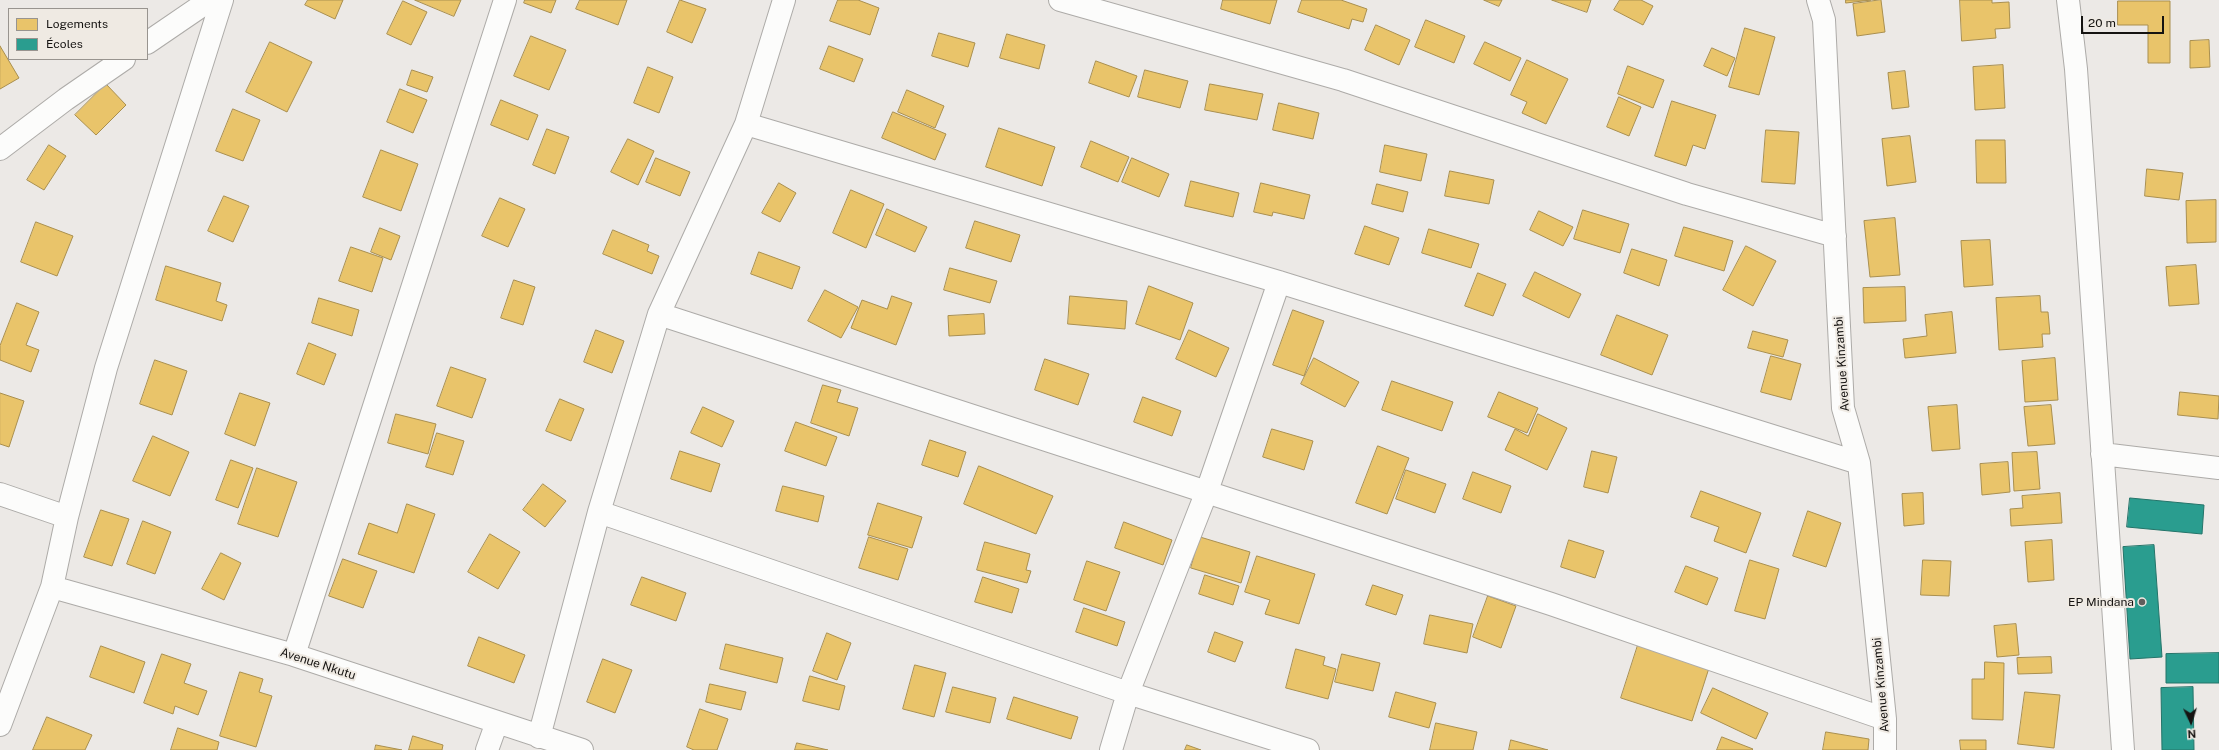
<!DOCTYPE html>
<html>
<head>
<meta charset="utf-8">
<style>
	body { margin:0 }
	#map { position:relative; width:2219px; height:750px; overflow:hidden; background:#ece9e6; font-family:"Public Sans",sans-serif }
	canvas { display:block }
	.legend { position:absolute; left:8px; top:8px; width:140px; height:52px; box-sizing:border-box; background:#efeae3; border:1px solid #98948f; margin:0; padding:5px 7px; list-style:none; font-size:12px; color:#151311 }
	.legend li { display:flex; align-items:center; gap:8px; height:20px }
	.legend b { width:20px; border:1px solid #98948f }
	.north { position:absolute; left:2171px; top:702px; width:40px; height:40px; -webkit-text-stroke:3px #efeae3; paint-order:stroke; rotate:176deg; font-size:11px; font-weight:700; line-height:16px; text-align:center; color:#151311 }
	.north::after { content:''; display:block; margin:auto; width:14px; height:18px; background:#151311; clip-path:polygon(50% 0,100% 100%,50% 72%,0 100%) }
	.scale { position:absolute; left:2081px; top:16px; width:83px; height:18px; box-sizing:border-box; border:2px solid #151311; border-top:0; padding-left:5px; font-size:12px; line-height:14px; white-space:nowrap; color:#151311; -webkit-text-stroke:3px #efeae3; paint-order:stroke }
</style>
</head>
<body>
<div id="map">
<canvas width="2219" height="750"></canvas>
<ul class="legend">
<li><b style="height:11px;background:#e9c46a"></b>Logements</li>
<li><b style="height:11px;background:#2a9d8f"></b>Écoles</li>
</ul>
<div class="north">N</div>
<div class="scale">20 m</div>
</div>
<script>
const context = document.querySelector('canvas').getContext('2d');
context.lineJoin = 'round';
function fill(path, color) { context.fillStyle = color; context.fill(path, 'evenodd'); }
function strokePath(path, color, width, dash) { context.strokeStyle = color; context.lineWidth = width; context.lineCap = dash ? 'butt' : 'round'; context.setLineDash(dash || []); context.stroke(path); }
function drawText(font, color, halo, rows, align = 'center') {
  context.font = font + ' "Public Sans",sans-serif'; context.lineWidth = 4; context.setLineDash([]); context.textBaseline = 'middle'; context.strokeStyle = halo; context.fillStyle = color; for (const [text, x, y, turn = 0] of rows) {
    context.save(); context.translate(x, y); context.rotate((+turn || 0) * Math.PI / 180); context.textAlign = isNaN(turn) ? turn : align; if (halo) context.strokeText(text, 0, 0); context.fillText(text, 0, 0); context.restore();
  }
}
const homes = new Path2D(`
	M308,0h35l-8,19 -30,-14z
	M415,0h46l-7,16z
	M525,0h31l-5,13 -27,-10z
	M580,0h47l-9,25 -42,-16z
	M680,0l26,9 -14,34 -25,-11z
	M838,0h20l21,8 -9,27 -40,-14z
	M1223,0h54l-7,24 -49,-15z
	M1302,0h39l26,9 -4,13 -11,-3 -3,10 -51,-17z
	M1484,0h18l-3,6z
	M1552,0h39l-4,12z
	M1620,0h21l12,6 -10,19 -29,-15z
	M1846,0h25l-25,3z
	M1881,0l4,32 -28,4 -4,-32z
	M1960,0h32v3l17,-1 1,26 -15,1 1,9 -34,3z
	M403,1l24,11 -16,33 -24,-11z
	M2118,1h52v62h-22v-38h-30z
	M1426,20l39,16 -11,27 -39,-16z
	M1376,25l34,15 -11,25 -34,-15z
	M1745,28l30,9 -16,58 -30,-8z
	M939,33l36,10 -7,24 -36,-11z
	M1007,34l38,11 -6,24 -39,-11z
	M531,36l35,14 -17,40 -35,-14z
	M2209,40l1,27 -20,1v-27z
	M270,42l42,20 -25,50 -41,-20z
	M1485,42l36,16 -11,23 -36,-17z
	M0,46l19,32 -19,11z
	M829,46l34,13 -9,23 -34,-13z
	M1712,48l23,10 -8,18 -23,-10z
	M1527,60l41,19 -22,45 -24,-11 5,-11 -16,-7z
	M1096,61l41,15 -8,21 -40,-14z
	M2003,65l2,43 -30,2 -2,-43z
	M1628,66l36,14 -11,28 -35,-14z
	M648,67l25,10 -14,36 -25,-10z
	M412,70l21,7 -6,15 -20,-7z
	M1145,70l43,11 -8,27 -42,-11z
	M1905,71l4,36 -17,2 -4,-36z
	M106,84l20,21 -30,30 -21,-20z
	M1210,84l53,10 -6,26 -52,-10z
	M400,89l27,11 -14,33 -26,-11z
	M907,90l37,16 -9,22 -37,-16z
	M1619,97l22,10 -12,29 -22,-9z
	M501,100l37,15 -10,25 -37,-15z
	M1672,101l44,14 -11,34 -12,-4 -7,21 -31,-10z
	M1279,103l40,10 -6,26 -40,-9z
	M233,109l27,11 -17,41 -27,-10z
	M893,112l53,22 -11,26 -53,-22z
	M999,128l56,19 -13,39 -56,-19z
	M547,129l22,8 -14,37 -22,-9z
	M1766,130l33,2 -4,52 -33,-2z
	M1910,136l6,46 -29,4 -5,-47z
	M628,139l26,12 -16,34 -27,-13z
	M1976,140h29l1,43h-29z
	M1091,141l38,16 -11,25 -37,-15z
	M49,145l17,11 -22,34 -17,-10z
	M1385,145l42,9 -6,27 -41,-9z
	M381,150l37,14 -17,47 -38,-14z
	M656,158l34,14 -10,24 -34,-14z
	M1132,158l37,16 -10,23 -37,-15z
	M2147,169l36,4 -4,27 -34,-4z
	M1450,171l44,9 -5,24 -44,-8z
	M1191,181l48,12 -6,24 -48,-11z
	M779,183l17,10 -16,29 -18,-9z
	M1261,183l49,12 -6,24 -31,-7 -1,4 -18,-4z
	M1377,184l31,8 -5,20 -31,-8z
	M851,190l33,14 -18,44 -33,-15z
	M224,196l25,10 -16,36 -25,-11z
	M500,198l25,11 -17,38 -26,-11z
	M2216,200v42l-29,1 -1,-42z
	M887,209l40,18 -12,25 -39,-17z
	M1583,210l46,14 -9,29 -46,-14z
	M1539,211l34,16 -10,19 -33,-16z
	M1895,218l5,57 -30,2 -6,-56z
	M975,221l45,14 -9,27 -45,-14z
	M36,222l37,14 -16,40 -36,-14z
	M1365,226l34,12 -10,27 -34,-11z
	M1684,227l49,14 -9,30 -49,-15z
	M380,228l20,8 -9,24 -20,-8z
	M1429,229l50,15 -8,24 -49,-15z
	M613,230l36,15 -2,6 12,5 -7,18 -49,-20z
	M1990,240l3,45 -29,2 -3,-46z
	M1746,246l30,15 -23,45 -30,-16z
	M351,247l32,11 -11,34 -33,-11z
	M1632,249l35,11 -8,26 -35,-13z
	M759,252l41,15 -8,22 -41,-15z
	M2196,265l3,39 -30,2 -3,-39z
	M166,266l55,17 -5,18 11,4 -5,16 -66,-21z
	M950,268l47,13 -7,22 -46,-13z
	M1535,272l46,22 -12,24 -46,-22z
	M1478,273l28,11 -13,32 -28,-10z
	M514,280l21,7 -12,38 -22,-7z
	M1149,286l44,17 -13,37 -44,-16z
	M1905,287l1,34 -42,2 -1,-35z
	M825,290l33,17 -17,31 -33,-17z
	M892,296l20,7 -16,42 -45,-17 11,-28 25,9z
	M1070,296l57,5 -2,28 -57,-5z
	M2040,296l1,16h7l2,22h-8l1,13 -44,3 -3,-52z
	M319,298l40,12 -7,26 -40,-13z
	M17,303l22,9 -13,33 13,5 -8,22 -31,-12v-14z
	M1293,310l31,11 -20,55 -31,-11z
	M1952,312l4,41 -51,5 -2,-19 24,-3 -2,-21z
	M984,314l1,20 -36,2 -1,-20z
	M1617,315l51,20 -16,40 -51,-20z
	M596,330l28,11 -12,32 -28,-11z
	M1189,330l40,18 -13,29 -40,-18z
	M1753,331l35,9 -5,17 -35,-9z
	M309,343l27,11 -12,31 -27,-11z
	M1771,356l30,8 -10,36 -30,-8z
	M1314,358l45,24 -14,25 -44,-23z
	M2055,358l3,42 -33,2 -3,-41z
	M1045,359l44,15 -11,31 -43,-15z
	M155,360l32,11 -15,44 -32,-11z
	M451,367l35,12 -14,39 -35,-12z
	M1392,381l61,21 -11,29 -60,-21z
	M823,385l18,5 -4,12 21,6 -9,28 -38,-13z
	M1499,392l39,16 -11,25 -39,-16z
	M2180,392l39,4 -1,23 -40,-4z
	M0,393l24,8 -15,46 -9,-3z
	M240,393l30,10 -15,43 -30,-12z
	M1143,397l38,14 -9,25 -38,-14z
	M560,399l24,10 -13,32 -25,-10z
	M1957,405l3,44 -28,2 -4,-44z
	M2051,405l4,39 -27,2 -4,-39z
	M703,407l31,14 -12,26 -31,-14z
	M396,414l40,10 -8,30 -40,-11z
	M1538,414l29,14 -20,42 -42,-20 10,-21 13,7z
	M796,422l41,15 -11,29 -41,-15z
	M1272,429l41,12 -9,29 -41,-13z
	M437,433l27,8 -11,34 -27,-8z
	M153,436l36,16 -19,44 -37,-15z
	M930,440l36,12 -8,25 -36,-12z
	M1378,446l31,12 -22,56 -31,-11z
	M680,451l40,13 -9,28 -40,-13z
	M1592,451l25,6 -9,36 -24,-6z
	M2037,452l3,37 -26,2 -2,-38z
	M231,460l22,8 -15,40 -22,-8z
	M2008,462l2,30 -28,3 -2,-31z
	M979,466l74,30 -17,38 -72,-30z
	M257,468l40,14 -19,55 -40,-13z
	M1406,470l40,14 -11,29 -39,-14z
	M1473,472l38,14 -10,27 -38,-14z
	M543,484l23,17 -21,26 -22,-17z
	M783,486l41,10 -6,26 -42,-11z
	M1701,491l60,22 -15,40 -32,-12 5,-14 -28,-10z
	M1923,493l1,31 -20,2 -2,-32z
	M2060,493l2,30 -51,3 -1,-17 13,-1 -1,-12z
	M878,503l44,14 -10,31 -44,-13z
	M407,504l28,10 -21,59 -56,-19 11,-31 28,10z
	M101,510l28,9 -17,47 -28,-9z
	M1808,511l33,12 -15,44 -33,-11z
	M143,521l28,11 -16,42 -28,-10z
	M1124,522l48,18 -9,25 -48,-17z
	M490,534l30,18 -22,37 -30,-17z
	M869,537l39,12 -10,31 -39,-12z
	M1200,537l50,15 -9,31 -50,-15z
	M1569,540l35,11 -9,27 -34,-11z
	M2052,540l2,40 -26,2 -3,-40z
	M985,542l45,12 -4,16 5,1 -4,12 -50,-13z
	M221,553l20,10 -17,37 -22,-11z
	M1257,556l58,18 -16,50 -34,-10 5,-14 -25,-8z
	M343,559l34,12 -14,37 -34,-12z
	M1750,560l29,9 -14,50 -30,-8z
	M1923,560l28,1 -2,35 -28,-1z
	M1087,561l33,11 -14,39 -32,-11z
	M1686,566l32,12 -11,27 -32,-13z
	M1205,575l34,11 -6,19 -34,-11z
	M642,577l44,16 -10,28 -45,-16z
	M983,577l36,12 -7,24 -37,-11z
	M1373,585l30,10 -7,20 -30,-10z
	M1488,596l28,10 -15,42 -28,-11z
	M1084,608l41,14 -8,24 -41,-14z
	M1430,615l43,9 -6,29 -43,-9z
	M2016,624l3,31 -22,2 -3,-31z
	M1215,632l28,10 -8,20 -27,-10z
	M827,633l24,10 -14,37 -24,-9z
	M479,637l46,18 -11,28 -46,-17z
	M726,644l57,14 -6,25 -57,-14z
	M1638,645l71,23 -17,53 -71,-23z
	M101,646l44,16 -11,31 -44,-16z
	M1296,649l29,8 -2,8 13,4 -8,30 -42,-11z
	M162,654l29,10 -7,19 23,8 -9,24 -23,-9 -2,8 -29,-11z
	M1342,654l38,9 -7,28 -38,-9z
	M2051,657l1,16 -34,1 -1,-16z
	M603,659l29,11 -17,43 -28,-11z
	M1985,662l19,1 -1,57 -31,-1v-40h12z
	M915,665l31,8 -12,44 -31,-8z
	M240,672l23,7 -4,13 13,4 -16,51 -36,-11z
	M810,676l35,10 -6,24 -36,-9z
	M710,684l36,8 -5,18 -35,-8z
	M953,687l43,11 -6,25 -44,-11z
	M1713,688l55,25 -12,26 -55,-26z
	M1396,692l40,11 -7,25 -40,-11z
	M2025,692l35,3 -6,53 -36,-4z
	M1014,697l64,20 -7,22 -64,-20z
	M700,709l28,10 -11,31h-23l-7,-3z
	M47,717l45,18 -7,15h-52z
	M1436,723l41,9 -4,18h-43z
	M178,728l41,14 -2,8h-46z
	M1826,732l43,7 -1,11h-45z
	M413,736l30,9 -1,5h-33z
	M1722,737l31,12 -1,1h-35z
	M1511,740l37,10h-39z
	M1960,740h26v10h-25z
	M797,743l31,7h-33z
	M376,745l26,5h-27z
	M1187,745l14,5h-16z`);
fill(homes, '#e9c46a');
strokePath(homes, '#a98f4f', 1);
const schools = new Path2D(`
	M2130,498l74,7 -2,29 -75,-7z
	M2154,545l8,112 -32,2 -7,-112z
	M2219,653v30h-53v-29z
	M2193,687l1,63h-32l-1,-62z`);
fill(schools, '#2a9d8f');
strokePath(schools, '#247469', 1);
const street = new Path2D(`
	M1060,0l283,80 344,114 148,42
	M1818,0l6,20 19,388 16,55 26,256v31
	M2068,0l8,69 47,681
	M147,43l63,-43
	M746,124l533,158 580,181
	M0,149l66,-50 58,-40
	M659,314l892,290 334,115
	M2102,454l117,14
	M0,494l67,23
	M599,512l529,181 180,57
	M52,587l242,68 288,95
	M294,655l211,-655
	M0,725l52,-138 15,-70 39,-149 116,-368
	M539,737l60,-225 60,-198 87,-190 38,-124
	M487,750l10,-28
	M1111,750l17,-57 79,-202 72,-209`);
strokePath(street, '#adaba8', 24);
strokePath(street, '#fcfcfb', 22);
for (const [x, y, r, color] of [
	[2142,602,4,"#605e5c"]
]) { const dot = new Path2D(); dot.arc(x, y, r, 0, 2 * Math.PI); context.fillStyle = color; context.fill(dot); strokePath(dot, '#efeae3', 1.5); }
drawText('12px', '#151311', '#efeae3', [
	["Avenue Kinzambi",1842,364,-94],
	["Avenue Nkutu",318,664,18],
	["Avenue Kinzambi",1881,685,-95]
]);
drawText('12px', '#151311', '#efeae3', [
	["EP Mindana",2134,602]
], 'right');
</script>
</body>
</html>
